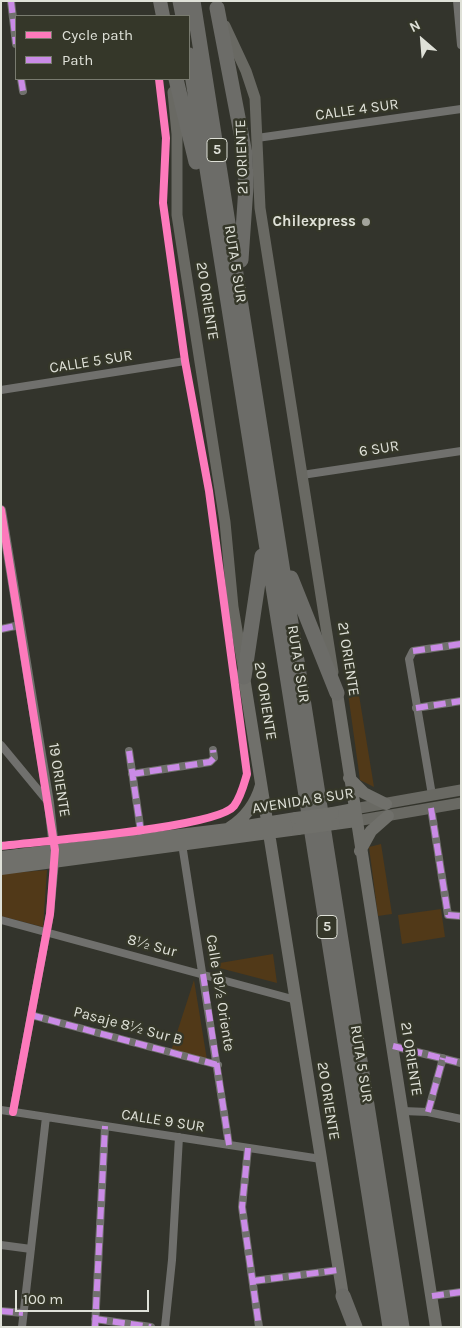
<!DOCTYPE html>
<html>
<head>
<meta charset="utf-8">
<style>
	body { margin:0 }
	#map { position:relative; width:462px; height:1328px; overflow:hidden; background:#33342c; font-family:Karla,sans-serif }
	canvas { display:block }
	.frame { position:absolute; inset:0; border:2px solid #dfe1d8; pointer-events:none }
	.legend { position:absolute; left:15px; top:15px; width:175px; height:65px; box-sizing:border-box; background:#353729; border:1px solid #797b6f; margin:0; padding:6px 9px; list-style:none; font-size:15px; color:#dfe1d8 }
	.legend li { display:flex; align-items:center; gap:10px; height:25px }
	.legend b { width:25px; border:1px solid #797b6f }
	.north { position:absolute; left:397px; top:15px; width:50px; height:50px; -webkit-text-stroke:4px #353729; paint-order:stroke; rotate:333deg; font-size:14px; font-weight:700; line-height:20px; text-align:center; color:#dfe1d8 }
	.north::after { content:''; display:block; margin:auto; width:18px; height:22px; background:#dfe1d8; clip-path:polygon(50% 0,100% 100%,50% 72%,0 100%) }
	.scale { position:absolute; left:15px; top:1290px; width:134px; height:22px; box-sizing:border-box; border:2px solid #dfe1d8; border-top:0; padding-left:6px; font-size:15px; line-height:18px; white-space:nowrap; color:#dfe1d8; -webkit-text-stroke:4px #353729; paint-order:stroke }
</style>
</head>
<body>
<div id="map">
<canvas width="462" height="1328"></canvas>
<div class="frame"></div>
<ul class="legend">
<li><b style="height:6px;background:#fd7abc"></b>Cycle path</li>
<li><b style="height:6px;background:#ca8be6"></b>Path</li>
</ul>
<div class="north">N</div>
<div class="scale">100 m</div>
</div>
<script>
const context = document.querySelector('canvas').getContext('2d');
context.lineJoin = 'round';
function fill(path, color) { context.fillStyle = color; context.fill(path, 'evenodd'); }
function strokePath(path, color, width, dash) { context.strokeStyle = color; context.lineWidth = width; context.lineCap = dash ? 'butt' : 'round'; context.setLineDash(dash || []); context.stroke(path); }
function drawText(font, color, halo, rows, align = 'center') {
  context.font = font + ' Karla,sans-serif'; context.lineWidth = 5; context.setLineDash([]); context.textBaseline = 'middle'; context.strokeStyle = halo; context.fillStyle = color; for (const [text, x, y, turn = 0] of rows) {
    context.save(); context.translate(x, y); context.rotate((+turn || 0) * Math.PI / 180); context.textAlign = isNaN(turn) ? turn : align; if (halo) context.strokeText(text, 0, 0); context.fillText(text, 0, 0); context.restore();
  }
}
fill(new Path2D(`
	M352,652l22,135 -14,-7 -17,-123z
	M381,844l11,70 -14,2 -9,-69z
	M47,870l-4,57 -42,-11v-42z
	M441,909l4,28 -43,7 -4,-29z
	M273,954l4,29 -69,-18z
	M194,980l13,80 -36,-9z`), '#513918');
strokePath(new Path2D(`
	M11,1l5,43
	M457,1l4,44
	M21,79l2,12
	M257,138l204,-29
	M1,390l184,-29
	M302,475l159,-24
	M1,629l19,-4
	M416,708l45,-7
	M1,745l48,58
	M129,751l13,88
	M132,774l78,-12 4,-4 -1,-8
	M432,795l-23,-136 4,-8 48,-7
	M431,808l17,107 13,1
	M182,844l47,301
	M1,920l295,80
	M31,1015l187,50
	M393,1046l68,17
	M1,1110l320,49
	M403,1111l25,1 33,7
	M13,1112l37,-198 5,-53
	M428,1112l15,-54
	M248,1148l-6,59 17,120
	M1,1245l30,4
	M253,1281l86,-11
	M432,1296l29,-4
	M1,1311l22,2
	M95,1319l56,8
	M22,1327l24,-210
	M95,1327l10,-201
	M165,1327l7,-67 7,-123`), '#70706d', 8);
strokePath(new Path2D(`
	M1,510l48,293 6,54`), '#70706d', 10);
strokePath(new Path2D(`
	M225,26l21,45 9,27 5,110 73,464
	M173,92l4,42v81l48,307 8,85 10,59
	M354,809l107,-19
	M356,821l105,-18`), '#696963', 11);
strokePath(new Path2D(`
	M244,677l99,619
	M337,693l99,634
	M349,778l15,15 22,11
	M333,813l21,-4
	M334,824l22,-3
	M229,828c16,-10 27,-25 32,-43
	M360,851l11,-20 17,-15
	M1,857l227,-28 68,-11
	M1,869l297,-40`), '#70706b', 12);
strokePath(new Path2D(`
	M160,1l3,15`), '#6e6e6a', 14);
strokePath(new Path2D(`
	M180,1l3,15
	M193,1l209,1326
	M217,8l28,146 1,33 -5,73
	M189,55l201,1272
	M176,79l20,83
	M291,578l46,115
	M244,677l18,-121
	M343,1296l12,31`), '#6c6c68', 15);
strokePath(new Path2D(`
	M296,818l37,-5
	M298,829l36,-5`), '#70706b', 12);
strokePath(new Path2D(`
	M11,1l5,43
	M21,79l2,12
	M1,629l19,-4
	M413,651l48,-7
	M416,708l45,-7
	M129,751l13,88
	M132,774l78,-12 4,-4 -1,-8
	M431,808l17,107 13,1
	M203,974l26,171
	M31,1015l187,50
	M393,1046l68,17
	M428,1112l15,-54
	M248,1148l-6,59 17,120
	M253,1281l86,-11
	M432,1296l29,-4
	M1,1311l22,2
	M95,1319l56,8
	M95,1327l10,-201`), '#ca8be6', 6, [12, 6]);
strokePath(new Path2D(`
	M1,510l54,340 -5,64 -37,198
	M1,846c38,-5 216,-18 233,-40 7,-9 10,-22 13,-32l-38,-283 -24,-130 -22,-158 3,-65 -7,-59`), '#fd7abc', 8);
for (const [x, y, r, color] of [
	[366,222,5,"#a3a49c"]
]) { const dot = new Path2D(); dot.arc(x, y, r, 0, 2 * Math.PI); context.fillStyle = color; context.fill(dot); strokePath(dot, '#353729', 2); }
for (const [x, y, w] of [
	[217,150,20],
	[327,927,20]
]) { const box = new Path2D(); box.roundRect(x - w / 2, y - 11.5, w, 23, 4); context.fillStyle = '#353729'; context.fill(box); strokePath(box, '#dfe1d8', 1); }
drawText('bold 14px', '#dfe1d8', null, [
	["5",217,150],
	["5",327,927]
]);
drawText('15px', '#dfe1d8', '#353729', [
	["CALLE 4 SUR",357,110,-8],
	["21 ORIENTE",242,157,-92],
	["RUTA 5 SUR",235,264,81],
	["20 ORIENTE",207,301,81],
	["CALLE 5 SUR",91,362,-9],
	["6 SUR",379,449,-9],
	["21 ORIENTE",348,659,81],
	["RUTA 5 SUR",298,664,81],
	["20 ORIENTE",265,701,81],
	["19 ORIENTE",59,780,81],
	["AVENIDA 8 SUR",303,801,-9],
	["8½ Sur",152,946,15],
	["Calle 19½ Oriente",220,993,81],
	["Pasaje 8½ Sur B",128,1026,15],
	["21 ORIENTE",411,1059,81],
	["RUTA 5 SUR",361,1064,81],
	["20 ORIENTE",328,1101,81],
	["CALLE 9 SUR",163,1121,9]
]);
drawText('bold 15px', '#dfe1d8', '#353729', [
	["Chilexpress",356,222]
], 'right');
</script>
</body>
</html>
